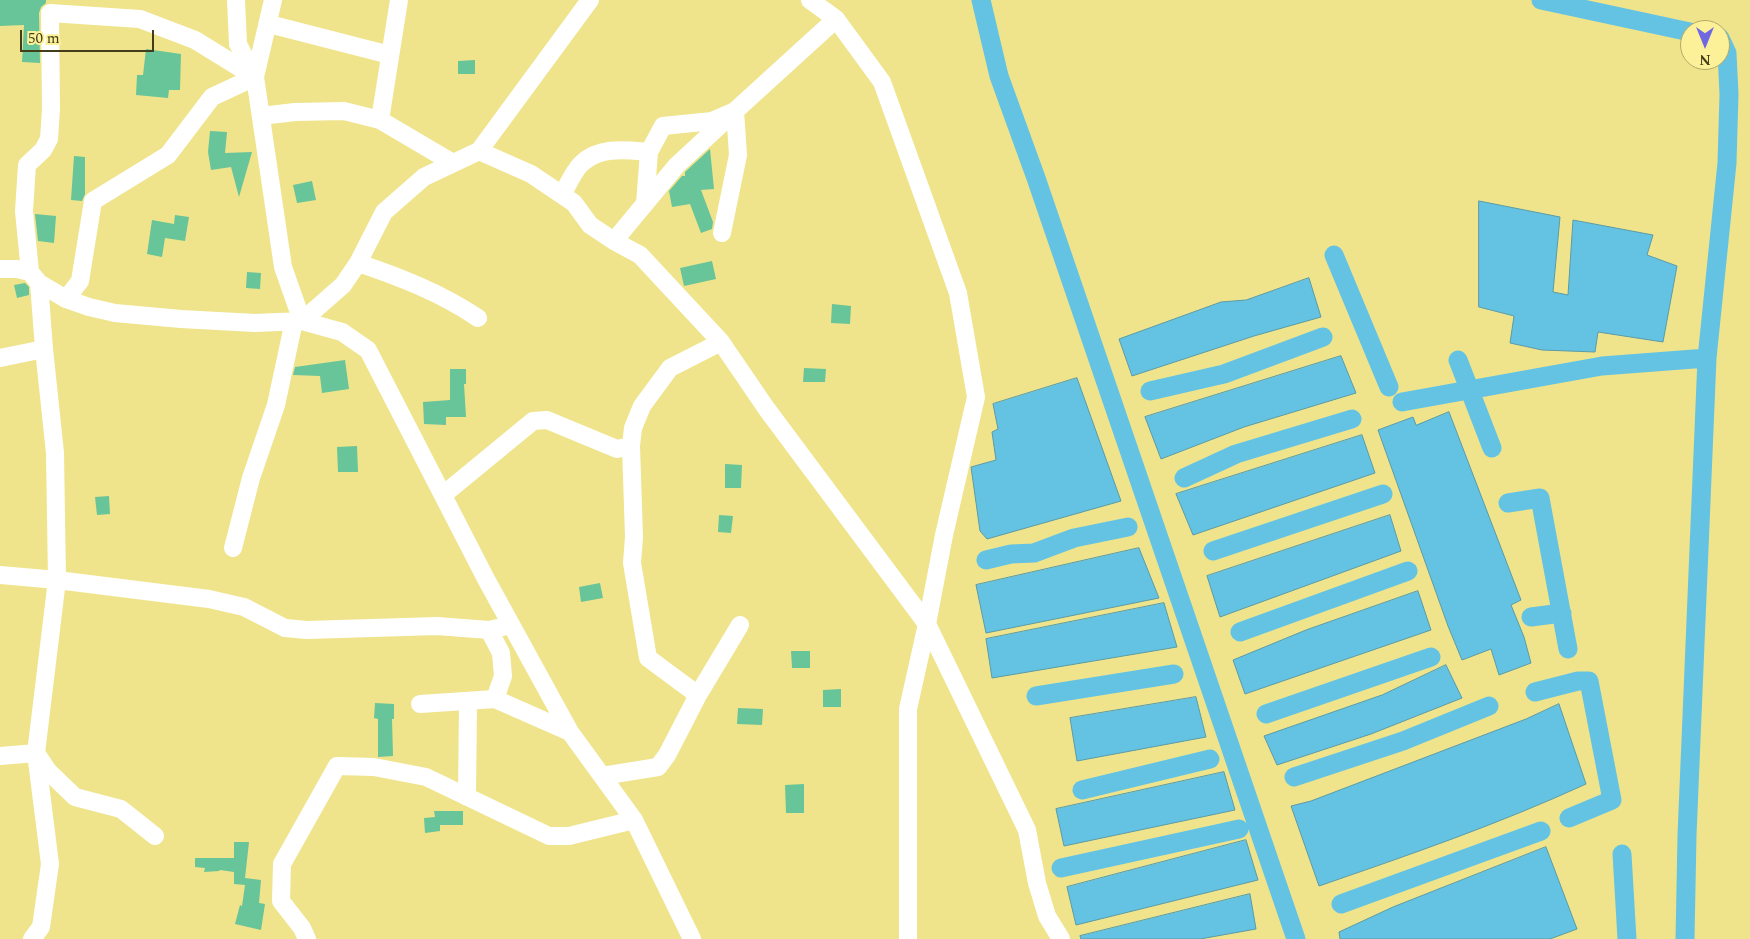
<!DOCTYPE html>
<html>
<head>
<meta charset="utf-8">
<style>
	body { margin:0 }
	#map { position:relative; width:1750px; height:939px; overflow:hidden; background:#efe48c; font-family:Spectral,serif }
	canvas { display:block }
	.north { position:absolute; left:1680px; top:20px; width:50px; height:50px; box-sizing:border-box; background:#fcf199; border:1px solid #b2a966; border-radius:50%; rotate:180deg; font-size:14px; font-weight:700; line-height:20px; text-align:center; color:#433e19 }
	.north::after { content:''; display:block; margin:auto; width:18px; height:22px; background:#6f68e2; clip-path:polygon(50% 0,100% 100%,50% 72%,0 100%) }
	.scale { position:absolute; left:20px; top:30px; width:134px; height:22px; box-sizing:border-box; border:2px solid #433e19; border-top:0; padding-left:6px; font-size:15px; line-height:18px; white-space:nowrap; color:#433e19; -webkit-text-stroke:4px #fcf199; paint-order:stroke }
</style>
</head>
<body>
<div id="map">
<canvas width="1750" height="939"></canvas>
<div class="north">N</div>
<div class="scale">50 m</div>
</div>
<script>
const context = document.querySelector('canvas').getContext('2d');
context.lineJoin = 'round';
function fill(path, color) { context.fillStyle = color; context.fill(path, 'evenodd'); }
function strokePath(path, color, width, dash) { context.strokeStyle = color; context.lineWidth = width; context.lineCap = dash ? 'butt' : 'round'; context.setLineDash(dash || []); context.stroke(path); }
const water = new Path2D(`
	M1479,201l81,16 -7,75 15,3 5,-75 80,15 -6,20 30,11 -14,76 -65,-10 -3,20 -53,-2 -32,-7 4,-27 -35,-9z
	M1309,278l12,39 -67,19 -122,40 -13,-37 102,-37 25,-2z
	M1341,356l15,37 -112,34 -83,32 -16,-42z
	M1077,378l44,123 -134,38 -7,-8 -9,-64 25,-7 -4,-28 6,-3 -5,-25z
	M1449,412l72,188 -10,5 13,32 7,26 -32,12 -8,-26 -29,11 -14,-34 -70,-196 35,-13 3,8z
	M1362,435l13,38 -182,62 -17,-41z
	M1390,515l11,36 -181,66 -13,-41z
	M1139,548l20,50 -173,35 -10,-48z
	M1418,591l13,39 -186,64 -12,-34 73,-30z
	M1164,603l13,44 -185,31 -6,-39z
	M1446,665l16,33 -91,36 -94,31 -13,-29 118,-41z
	M1196,697l10,40 -129,24 -7,-43z
	M1559,704l27,80c-87,40 -177,71 -267,102l-28,-80 20,-5 215,-82z
	M1224,772l11,38 -171,36 -8,-37z
	M1246,840l12,40 -182,45 -9,-38z
	M1546,847l31,82 -27,10h-210l-1,-7 54,-25z
	M1250,894l6,35 -56,10h-119l-1,-3z`);
fill(water, '#64c3e3');
strokePath(water, '#5a9ba6', 1);
strokePath(new Path2D(`
	M981,0l18,76 37,102 260,761
	M1541,0l149,32
	M1334,255l55,132
	M1707,358l20,-195 2,-69 -2,-41 -7,-15
	M1458,360l34,88
	M1150,391l74,-17 99,-37
	M1402,402l200,-36 105,-8 -20,477 -2,104
	M1184,478l52,-24 116,-35
	M1508,503l32,-5 28,151
	M1213,551l170,-57
	M986,560l25,-6 23,-1 40,-15 54,-11
	M1531,617l31,-4
	M1240,632l168,-61
	M1535,692l43,-11h11l23,119 -43,18
	M1036,696l138,-22
	M1266,714l165,-57
	M1294,777l109,-36 86,-35
	M1082,790l128,-31
	M1622,854l5,85
	M1061,868l178,-39
	M1341,904l200,-73`), '#64c3e3', 19);
fill(new Path2D(`
	M0,0h46v3l-5,4 -2,6 1,50 -18,-1 2,-37 -24,1z
	M146,49l35,5 -1,36h-11l-1,8 -32,-3 1,-20h6z
	M475,60v14h-17v-13z
	M210,131l17,1 -2,21 27,-1 -13,45 -8,-30 -20,3 -3,-18z
	M710,149l4,40 -13,1 12,32 -1,7 -11,4 -11,-29 -18,3 -3,-16 13,-15h3v-4z
	M74,156l11,1v37l-3,7 -11,-1z
	M312,181l4,19 -19,3 -4,-18z
	M35,214l21,2 -2,27 -16,-2z
	M175,215l14,2 -4,24 -20,-3 -3,19 -15,-3 5,-34 22,4z
	M712,261l4,18 -32,7 -4,-18z
	M247,272l14,1 -1,16 -14,-1z
	M25,283l4,4v8l-12,3 -3,-13z
	M832,304l19,2 -1,18 -19,-1z
	M345,360l4,29 -27,4 -2,-17 -27,-1 2,-8z
	M804,368l22,1 -1,13h-22z
	M450,369h16v15h-2l2,33h-20v8l-22,-1 -1,-22 27,-2z
	M357,446l1,26h-20l-1,-25z
	M725,464l17,1 -1,23h-16z
	M109,496l1,18 -13,1 -2,-18z
	M719,515l14,1 -2,17 -13,-1z
	M600,583l3,15 -22,4 -2,-15z
	M791,651h19v17h-18z
	M841,689v18h-18v-17z
	M375,703l19,1v15h-2l1,37 -15,1v-38l-4,-1z
	M738,708l25,1 -1,16 -25,-1z
	M804,784v29h-18l-1,-28z
	M434,811h29v14h-23v6l-15,2 -1,-15 11,-1z
	M234,842h15l-4,36 16,2 -2,23 6,1 -4,26 -26,-6 5,-19 2,1 3,-21 -11,-1v-12l-14,-2 -1,1 -15,1 1,-4 -10,-1v-9h39z`), '#68c499');
strokePath(new Path2D(`
	M236,0l2,44 17,33
	M273,0l-18,77 28,190 19,54 40,11 26,18 118,229 84,153 64,88 58,119
	M810,0l26,19 46,63 76,211 18,104 -32,138 -17,89 -19,85v230
	M269,24l121,31
	M261,116l34,-4 49,-1 36,9 73,43
	M380,120l19,-120
	M479,151l52,23 43,29 16,22 24,16 26,14 81,87 45,66 161,216 100,206 10,53 10,33 14,23
	M562,195c6,-10 11,-23 19,-31 18,-18 45,-14 68,-12
	M645,204l4,-52 14,-26 49,-5 23,-10 101,-92
	M722,233l16,-78 -3,-44
	M614,241l63,-76 52,-48
	M358,263c42,14 83,30 120,55
	M0,269h17l13,3 9,11 27,16 23,8 26,6 66,6 74,4 47,-2 41,-36 15,-22 26,-51 40,-35 55,-26 111,-151
	M30,272l-6,-61 3,-46 16,-15 6,-11 2,-30 -1,-96 90,6 55,21 60,37
	M66,299l14,-18 13,-80 75,-46 44,-58 43,-20
	M0,358l44,-9
	M443,495l90,-74 14,-1 70,29 14,-3
	M233,548l18,-70 25,-73 18,-84
	M0,575l57,5 152,19 35,8 41,21 22,2 130,-4 52,4 22,-5
	M489,630l12,23 2,23 -8,23
	M698,695l-50,-37 -16,-95 2,-26 -3,-91 2,-18 9,-22 28,-38 51,-26
	M420,704l75,-5 75,33
	M0,756l36,-3 12,18 27,26 46,12 34,27
	M602,776l56,-9 9,-12 31,-60 42,-70
	M467,797l1,-96
	M32,939l9,-12 9,-63 -14,-111 21,-173 -2,-127 -11,-104 -5,-66
	M307,939l-5,-11 -21,-27 1,-37 55,-98 37,1 52,10 123,59h20l65,-16`), '#fff', 18);
</script>
</body>
</html>
